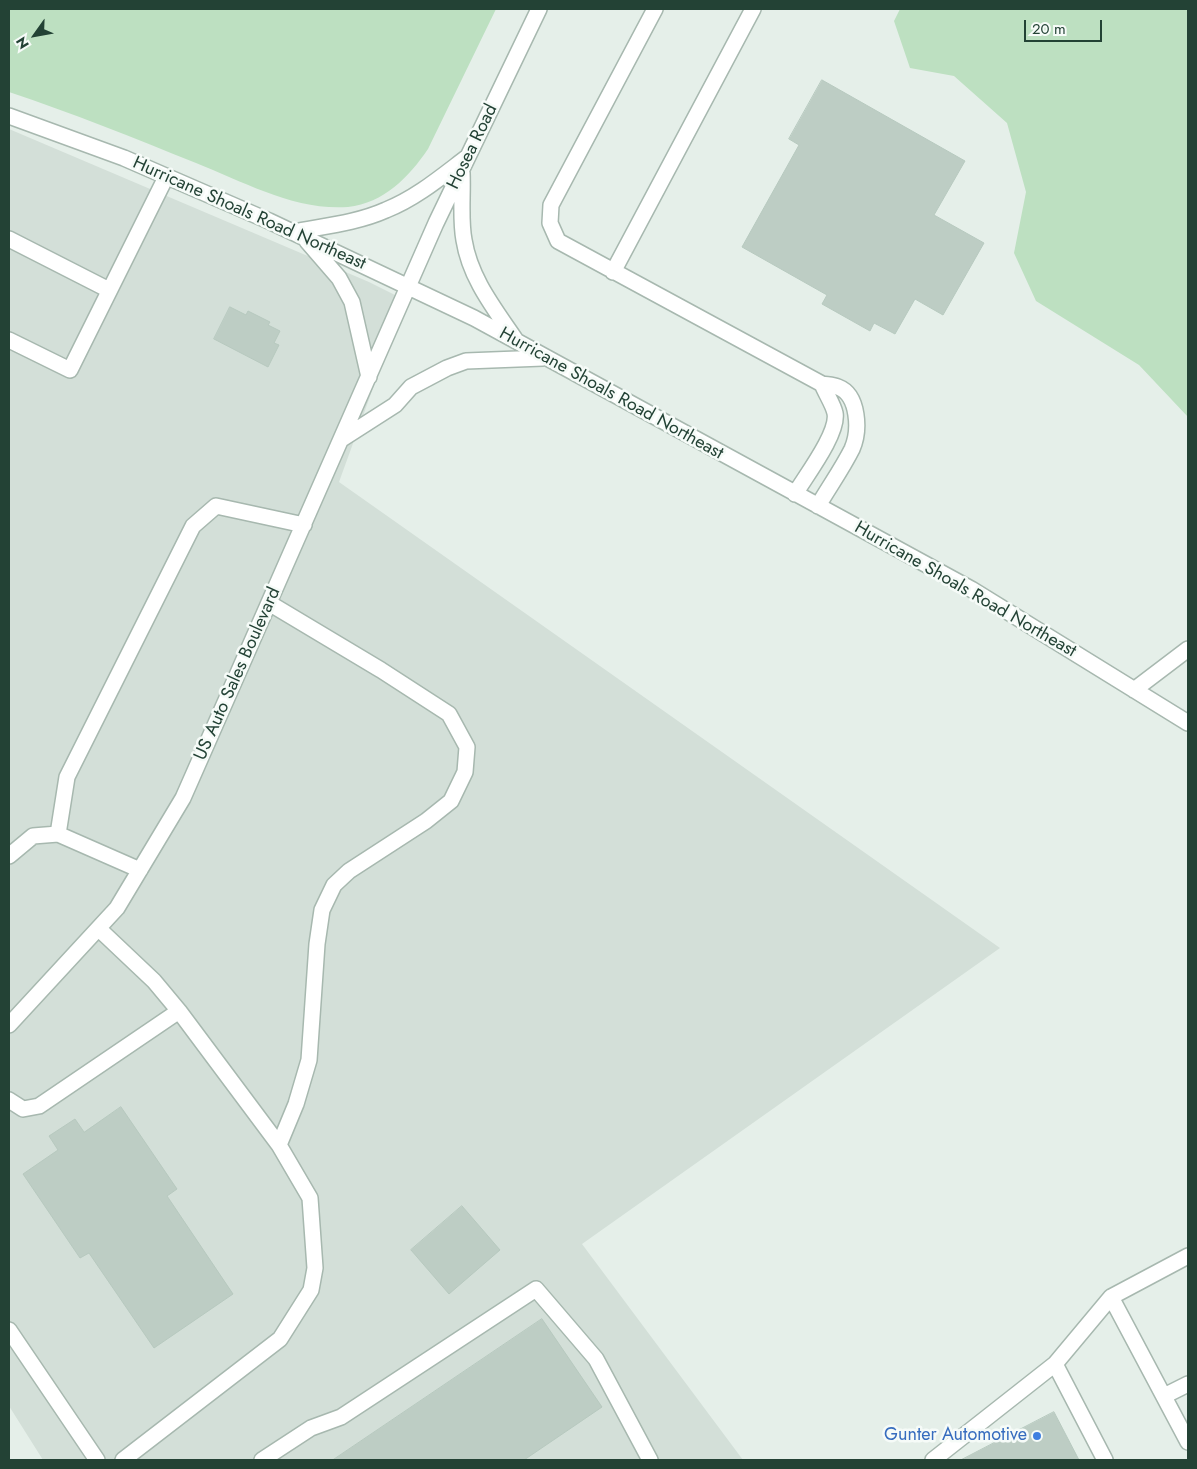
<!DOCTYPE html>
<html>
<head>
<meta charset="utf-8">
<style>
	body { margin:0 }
	#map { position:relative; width:1197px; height:1469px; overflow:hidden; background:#e5efe9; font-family:Jost,sans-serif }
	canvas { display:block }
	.frame { position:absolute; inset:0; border:10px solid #234235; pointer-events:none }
	.north { position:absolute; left:10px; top:10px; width:50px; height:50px; -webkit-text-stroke:4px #f6fbf8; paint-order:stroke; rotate:238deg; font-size:14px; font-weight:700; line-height:20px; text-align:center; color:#234235 }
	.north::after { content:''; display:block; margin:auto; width:18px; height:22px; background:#234235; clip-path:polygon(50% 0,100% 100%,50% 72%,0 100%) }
	.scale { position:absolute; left:1024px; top:20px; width:78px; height:22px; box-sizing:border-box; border:2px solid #234235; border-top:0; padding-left:6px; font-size:15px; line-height:18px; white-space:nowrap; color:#234235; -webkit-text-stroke:4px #f6fbf8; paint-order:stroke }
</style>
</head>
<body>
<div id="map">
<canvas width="1197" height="1469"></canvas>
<div class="frame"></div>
<div class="north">N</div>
<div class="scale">20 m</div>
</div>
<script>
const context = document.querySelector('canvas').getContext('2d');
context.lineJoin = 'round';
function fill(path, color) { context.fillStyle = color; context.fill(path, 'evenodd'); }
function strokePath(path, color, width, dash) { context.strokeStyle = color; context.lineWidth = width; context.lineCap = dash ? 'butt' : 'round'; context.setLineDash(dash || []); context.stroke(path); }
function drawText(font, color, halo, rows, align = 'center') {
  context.font = font + ' Jost,sans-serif'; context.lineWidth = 5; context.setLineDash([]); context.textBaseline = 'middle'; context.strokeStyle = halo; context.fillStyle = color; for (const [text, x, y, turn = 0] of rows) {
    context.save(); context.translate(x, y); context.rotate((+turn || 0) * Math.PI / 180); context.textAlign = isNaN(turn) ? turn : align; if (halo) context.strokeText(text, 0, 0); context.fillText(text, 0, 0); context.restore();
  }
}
fill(new Path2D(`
	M9,129l360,153 36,18 -66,182 661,466 -418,296 161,216h-700l-34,-54z`), '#d3dfd8');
fill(new Path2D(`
	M9,9h487l-68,140c-19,28 -44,54 -80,58 -53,4 -104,-25 -152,-44 -62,-25 -124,-50 -187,-71z
	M900,9h288v408l-49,-52 -103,-64 -22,-48 12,-61 -19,-69 -53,-47 -44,-8 -16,-47z`), '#bde0c1');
const building = new Path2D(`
	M822,80l143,81 -31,54 50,28 -41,72 -28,-16 -20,35 -21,-11 -4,8 -48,-27 5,-9 -85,-48 57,-102 -10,-6z
	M230,307l16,8 2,-4 22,11 -2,3 12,6 -6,12 5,2 -11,22 -54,-28z
	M121,1107l56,82 -10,7 66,98 -79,54 -65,-95 -9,5 -57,-84 35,-24 -9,-14 26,-17 9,13z
	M462,1206l38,44 -51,44 -38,-44z
	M542,1319l60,88 -78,53h-191z
	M1054,1412l25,48h-118z`);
fill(building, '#bdcdc4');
strokePath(building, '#b7c9bf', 1);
const minor = new Path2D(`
	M655,9l-104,196 -1,18 8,18 264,143c5,1 11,1 16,3 21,8 22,44 14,62 -10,20 -23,38 -34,57
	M9,116l115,42 145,63 205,97 497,271 217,134
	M462,173c1,22 -2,46 2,67 6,38 30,68 51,99
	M293,232c31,-6 64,-9 93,-22 30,-12 55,-33 80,-52
	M9,239l100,51
	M307,241l32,37 13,24 17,75
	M613,272l140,-263
	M9,340l61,30 96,-193
	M342,439l53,-34 16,-18 36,-19 19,-7 77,-3
	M795,494c10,-17 44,-61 40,-81 -2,-9 -9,-19 -13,-29
	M1134,690l54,-41
	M58,834l9,-57 126,-251 23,-20 88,19
	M9,856l24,-20 25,-2 82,36
	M99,929l55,52 25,30 100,134
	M9,1025l108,-117 66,-110 253,-575 103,-214
	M9,1100l14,9 16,-3 140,-95
	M1188,1256l-77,41 77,145
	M9,1330l88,130
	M1055,1364l50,96
	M1164,1396l24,-12
	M123,1460l157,-121 31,-49 4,-22 -5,-70 -31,-53 17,-41 13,-44 8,-116 5,-34 12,-25 15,-14 77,-50 25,-20 14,-29 2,-25 -18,-33 -68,-44 -112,-67
	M262,1460l49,-32 30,-11 195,-128 60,70 54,101
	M933,1460l122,-96 56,-67`);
strokePath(minor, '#a7b8af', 18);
strokePath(minor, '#fff', 15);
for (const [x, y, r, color] of [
	[1037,1436,5,"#3f7fe0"]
]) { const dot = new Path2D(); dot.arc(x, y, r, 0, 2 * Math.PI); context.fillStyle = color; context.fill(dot); strokePath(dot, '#f6fbf8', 2); }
drawText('18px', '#234235', '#f6fbf8', [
	["Hosea Road",473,147,-64],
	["Hurricane Shoals Road Northeast",249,214,24],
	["Hurricane Shoals Road Northeast",611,394,29],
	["Hurricane Shoals Road Northeast",965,590,30],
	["US Auto Sales Boulevard",238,674,-66]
]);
drawText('18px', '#366cbe', '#f6fbf8', [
	["Gunter Automotive",1027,1436]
], 'right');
</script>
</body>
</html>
